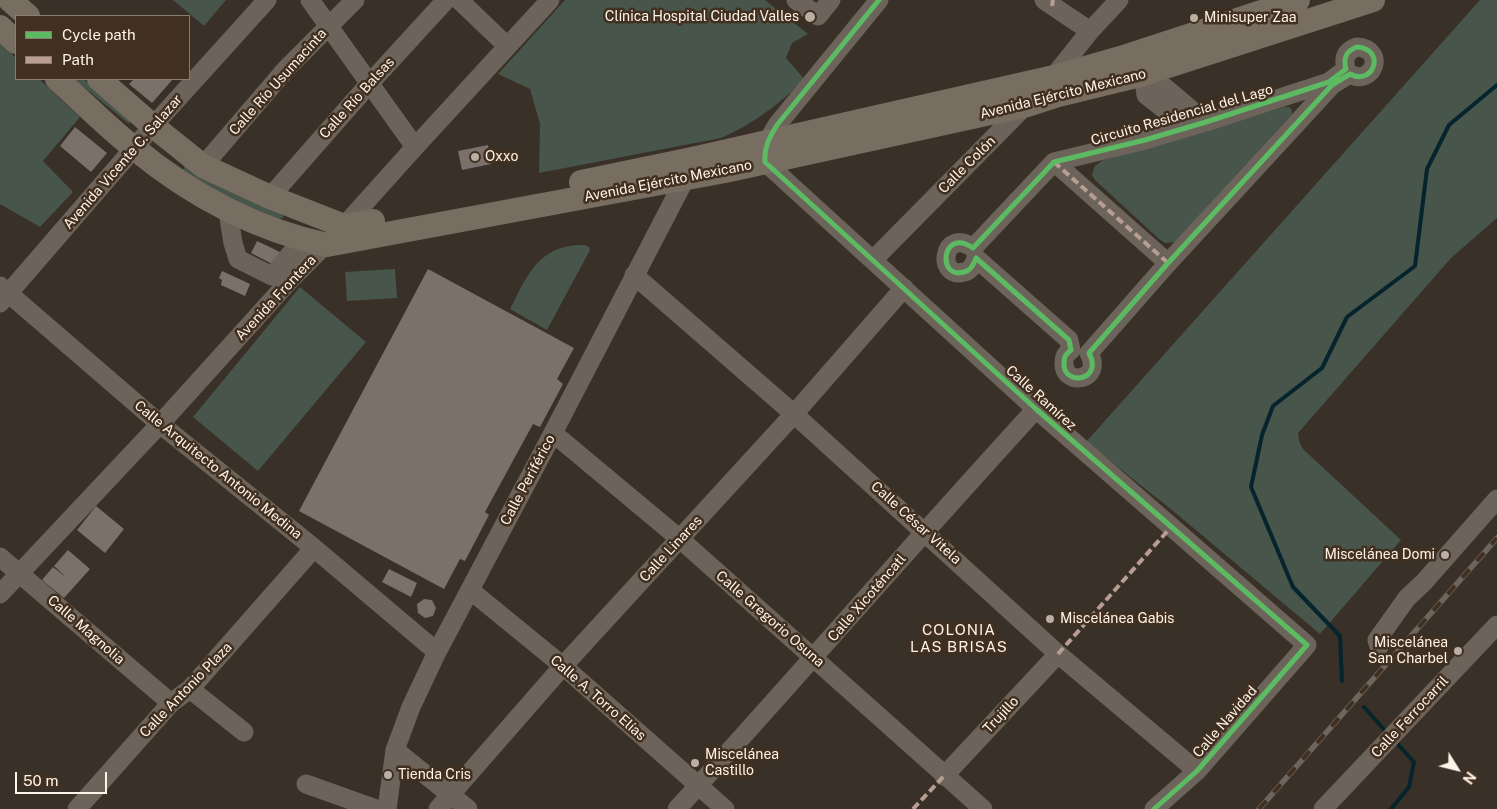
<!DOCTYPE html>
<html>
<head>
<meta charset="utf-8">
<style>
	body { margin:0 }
	#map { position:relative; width:1497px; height:809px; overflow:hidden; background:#393027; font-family:"Public Sans",sans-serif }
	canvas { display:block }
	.legend { position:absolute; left:15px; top:15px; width:175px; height:65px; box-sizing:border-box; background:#412f1f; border:1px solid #8d7d70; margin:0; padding:6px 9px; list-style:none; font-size:15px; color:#fef3e9 }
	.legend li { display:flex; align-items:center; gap:10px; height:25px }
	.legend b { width:25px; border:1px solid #8d7d70 }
	.north { position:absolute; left:1432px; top:744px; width:50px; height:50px; -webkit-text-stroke:4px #412f1f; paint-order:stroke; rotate:126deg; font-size:14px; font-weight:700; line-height:20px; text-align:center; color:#fef3e9 }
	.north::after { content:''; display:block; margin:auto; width:18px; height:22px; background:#fef3e9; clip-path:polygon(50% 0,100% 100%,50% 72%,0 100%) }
	.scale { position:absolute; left:15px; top:772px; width:92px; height:22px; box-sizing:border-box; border:2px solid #fef3e9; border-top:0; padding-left:6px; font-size:15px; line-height:18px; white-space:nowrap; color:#fef3e9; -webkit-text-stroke:4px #412f1f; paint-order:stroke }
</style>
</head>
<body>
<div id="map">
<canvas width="1497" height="809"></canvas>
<ul class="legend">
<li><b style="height:6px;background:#5cba63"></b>Cycle path</li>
<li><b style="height:6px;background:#b99d93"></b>Path</li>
</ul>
<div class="north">N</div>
<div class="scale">50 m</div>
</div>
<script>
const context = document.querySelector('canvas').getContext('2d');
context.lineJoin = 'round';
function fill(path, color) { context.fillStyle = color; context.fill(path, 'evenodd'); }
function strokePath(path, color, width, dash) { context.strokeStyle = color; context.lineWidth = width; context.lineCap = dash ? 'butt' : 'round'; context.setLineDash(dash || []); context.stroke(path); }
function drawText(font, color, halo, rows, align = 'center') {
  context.font = font + ' "Public Sans",sans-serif'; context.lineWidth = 5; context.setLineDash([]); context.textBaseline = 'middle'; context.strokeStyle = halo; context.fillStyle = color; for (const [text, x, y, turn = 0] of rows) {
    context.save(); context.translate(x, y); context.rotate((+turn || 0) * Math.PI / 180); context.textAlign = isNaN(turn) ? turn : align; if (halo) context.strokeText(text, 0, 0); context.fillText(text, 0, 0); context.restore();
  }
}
fill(new Path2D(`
	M173,0h53l-22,26z
	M565,0h200l43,34 -16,9 -6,15 19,22c-28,25 -50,43 -84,58l-182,35 1,-49 -10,-35 -32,-15z
	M1480,0h17v218l-46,40 -153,175 1,8 4,8 98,91 -81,94 -148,-124 -86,-68z
	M0,43l16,15v21h23l41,38 -37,44 30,31 -33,35 -40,-23z
	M74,79h10l46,42 -1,3z
	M1284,107h5l3,3v4l-117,128 -10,1 -6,-4 -64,-59 -3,-5 3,-9 8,-6z
	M185,164l98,49v5l-5,1 -48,-19 -47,-29z
	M585,245l4,2 1,3 -43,80 -37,-21c18,-35 29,-65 75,-64z
	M395,269l2,29 -50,3 -2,-29z
	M300,287l66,55 -108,129 -65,-54z`), '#47554b');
strokePath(new Path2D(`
	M1342,681l-2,-45 -47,-49 -42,-100 11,-52 11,-29 49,-38 25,-51 68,-51 12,-97 22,-44 48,-40
	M1364,707l24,27
	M1391,809l18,-22 5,-25 -19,-21`), '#06242d', 4);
fill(new Path2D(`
	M134,79h39l-21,24 -23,-19z
	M75,127l32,26 -16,19 -31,-26z
	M488,145l3,19 -29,6 -4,-19z
	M257,241l25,12 -6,13 -25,-13z
	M428,269l146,79 -17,31 6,5 -23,43 -7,-3 -48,88 4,3 -24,46 -5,-2 -16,30 -145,-78z
	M222,271l28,13 -5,12 -24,-11 1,-5 -3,-2z
	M96,506l28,23 -19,24 -28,-23z
	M68,550l22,19 -26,29 -22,-18 11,-13 14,11 -13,-12z
	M389,569l28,14 -6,14 -29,-15z
	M424,599l8,1 4,8 -3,8 -8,2 -7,-5 -1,-9z`), '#7a726a');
strokePath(new Path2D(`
	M310,0l105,147
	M459,0l48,46
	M796,0l22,16 13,-16
	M879,0l-102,125c-8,13 -13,22 -12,37l271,247 271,236 -110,126 -43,38
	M1044,0l46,31
	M1357,47c30,2 16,40 -7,27l-18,11 -164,178 -79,90c15,28 -26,34 -25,10 0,-7 2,-9 7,-13l-2,-10 -93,-82c-2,6 -5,13 -12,14 -28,8 -22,-46 9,-24l81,-86 91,-22 61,-18 123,-40 17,-13c-3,-11 0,-18 11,-22z
	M1133,64l11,17 2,14 41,32
	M1051,80l39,-49 29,-31
	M1144,81l18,4 44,37
	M1054,162l114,101
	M203,166l83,-97 69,-69
	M270,197l100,-114 76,-83
	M228,212l5,31 5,16 34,17 19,3
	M873,260l155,-157
	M634,275l160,139 264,240 139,117
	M272,276l31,-37
	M0,286l160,138 154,124 123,104
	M0,303l153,-177 114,-126
	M553,433l127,106 303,270
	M0,557l171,146
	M470,590l93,76 162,143
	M0,594l160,-170 131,-145 53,-53 71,-79 135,-147
	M1379,647l-2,-7 30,-42 17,-16 73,-83
	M190,689l54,43
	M395,750l73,59
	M944,776l114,-122
	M306,784l70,25
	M77,809l94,-106 19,-14 124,-141
	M387,809l8,-59 16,-43 26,-55 116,-219 132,-254 3,-10
	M438,809l125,-143 231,-252 110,-126
	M677,809c121,-133 238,-268 359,-400
	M1323,809l174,-184`), '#6c645b', 19);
strokePath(new Path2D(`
	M10,0l18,16
	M0,27l16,15
	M57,79c26,23 50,48 77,69 58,48 120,81 193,97l398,-74 302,-66 31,-10 82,-20 233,-75
	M99,79l54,47 50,40 67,31 74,29 29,-5
	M581,182l111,-23 362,-82 73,-21 171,-56`), '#776d60', 24);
const rail = new Path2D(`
	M1259,809l238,-271`);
strokePath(rail, '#6d665e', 5.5);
strokePath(rail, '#412f1f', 4, [11]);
strokePath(new Path2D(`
	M1052,6l1,-6
	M1054,162l114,101
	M1058,654l113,-127
	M913,809l31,-33`), '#b99d93', 4, [8, 4]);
strokePath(new Path2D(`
	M879,0l-102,125c-8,13 -13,22 -12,37l271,247 271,236 -110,126 -43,38
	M1357,47c30,2 16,40 -7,27l-18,11 -164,178 -79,90c15,28 -26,34 -25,10 0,-7 2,-9 7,-13l-2,-10 -93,-82c-2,6 -5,13 -12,14 -28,8 -22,-46 9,-24l81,-86 91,-22 61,-18 123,-40 17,-13c-3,-11 0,-18 11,-22z`), '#5cba63', 5);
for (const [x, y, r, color] of [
	[810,17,6,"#b9afa5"],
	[1194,18,5,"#b9afa5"],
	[475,157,5,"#b9afa5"],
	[1445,555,5,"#b9afa5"],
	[1050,619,5,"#b9afa5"],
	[1458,651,5,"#b9afa5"],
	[695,763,5,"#b9afa5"],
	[388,775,5,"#b9afa5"]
]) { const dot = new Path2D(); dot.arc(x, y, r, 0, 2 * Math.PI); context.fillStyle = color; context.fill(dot); strokePath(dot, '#412f1f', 2); }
drawText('14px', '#fef3e9', '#412f1f', [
	["Clínica Hospital Ciudad Valles",799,17,"right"],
	["Minisuper Zaa",1204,18],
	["Oxxo",485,157],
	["Miscelánea Domi",1435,555,"right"],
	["Miscelánea Gabis",1060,619],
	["Miscelánea",1448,643,"right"],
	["San Charbel",1448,659,"right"],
	["Miscelánea",705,755],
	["Castillo",705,771],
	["Tienda Cris",398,775]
], 'left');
drawText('14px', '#fef3e9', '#412f1f', [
	["Calle Río Usumacinta",278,82,-48],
	["Avenida Ejército Mexicano",1063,94,-14],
	["Calle Río Balsas",357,98,-48],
	["Circuito Residencial del Lago",1182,115,-16],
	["Avenida Vicente C. Salazar",123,162,-49],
	["Calle Colón",967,165,-45],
	["Avenida Ejército Mexicano",668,181,-11],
	["Avenida Frontera",276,298,-47],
	["Calle Ramírez",1041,398,42],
	["Calle Arquitecto Antonio Medina",218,470,39],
	["Calle Periférico",528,480,-62],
	["Calle César Vitela",916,523,42],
	["Calle Linares",671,549,-47],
	["Calle Xicoténcatl",867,598,-49],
	["Calle Gregorio Osuna",770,619,41],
	["Calle Magnolia",86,630,41],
	["Calle Antonio Plaza",186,690,-46],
	["Calle A. Torro Elías",598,698,41],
	["Trujillo",1001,715,-47],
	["Calle Ferrocarril",1410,717,-47],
	["Calle Navidad",1225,722,-49]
]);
context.letterSpacing = '1px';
drawText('15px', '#fef3e9', '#412f1f', [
	["COLONIA",959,630],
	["LAS BRISAS",959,647]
]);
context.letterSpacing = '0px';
</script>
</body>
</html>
